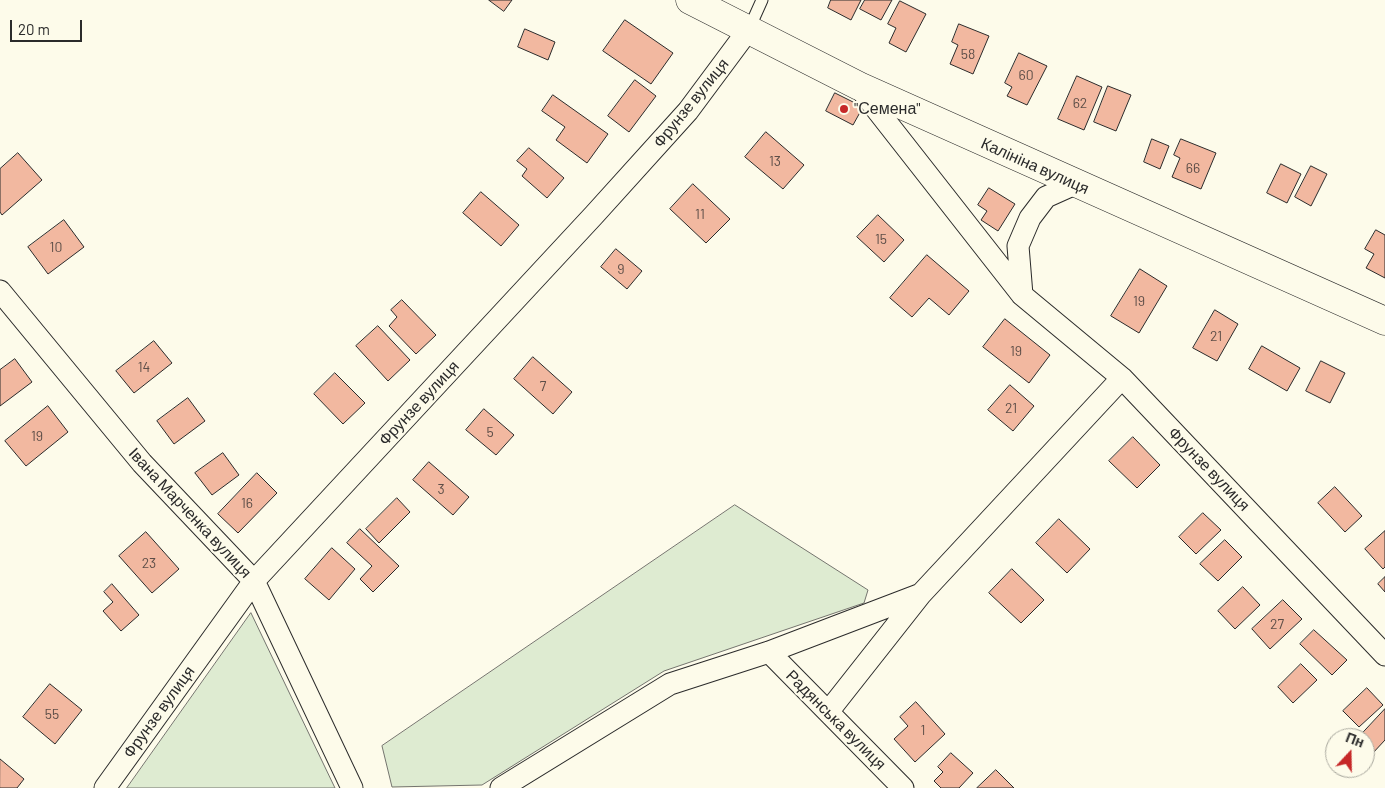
<!DOCTYPE html>
<html>
<head>
<meta charset="utf-8">
<style>
	body { margin:0 }
	#map { position:relative; width:1385px; height:788px; overflow:hidden; background:#fdfbea; font-family:Barlow,sans-serif }
	canvas { display:block }
	.north { position:absolute; left:1325px; top:728px; width:50px; height:50px; box-sizing:border-box; background:#fdfbea; border:1px solid #a9a89e; border-radius:50%; rotate:21deg; font-size:14px; font-weight:700; line-height:20px; text-align:center; color:#2b2b2b }
	.north::after { content:''; display:block; margin:auto; width:18px; height:22px; background:#c62828; clip-path:polygon(50% 0,100% 100%,50% 72%,0 100%) }
	.scale { position:absolute; left:10px; top:20px; width:72px; height:22px; box-sizing:border-box; border:2px solid #2b2b2b; border-top:0; padding-left:6px; font-size:15px; line-height:18px; white-space:nowrap; color:#2b2b2b; -webkit-text-stroke:4px #fdfbea; paint-order:stroke }
</style>
</head>
<body>
<div id="map">
<canvas width="1385" height="788"></canvas>
<div class="north">Пн</div>
<div class="scale">20 m</div>
</div>
<script>
const context = document.querySelector('canvas').getContext('2d');
context.lineJoin = 'round';
function fill(path, color) { context.fillStyle = color; context.fill(path, 'evenodd'); }
function strokePath(path, color, width, dash) { context.strokeStyle = color; context.lineWidth = width; context.lineCap = dash ? 'butt' : 'round'; context.setLineDash(dash || []); context.stroke(path); }
function drawText(font, color, halo, rows, align = 'center') {
  context.font = font + ' Barlow,sans-serif'; context.lineWidth = 4; context.setLineDash([]); context.textBaseline = 'middle'; context.strokeStyle = halo; context.fillStyle = color; for (const [text, x, y, turn = 0] of rows) {
    context.save(); context.translate(x, y); context.rotate((+turn || 0) * Math.PI / 180); context.textAlign = isNaN(turn) ? turn : align; if (halo) context.strokeText(text, 0, 0); context.fillText(text, 0, 0); context.restore();
  }
}
const green = new Path2D(`
	M735,505l133,85 -4,13 -200,68 -182,114 -90,2 -10,-41z
	M251,613l84,175h-208z`);
fill(green, '#deebd1');
strokePath(green, '#74746e', 1);
const building = new Path2D(`
	M489,0h23l-8,11z
	M831,0h30l-10,20 -23,-12z
	M865,0h27l-11,20 -21,-11z
	M900,1l26,13 -20,38 -17,-9 7,-15 -8,-4z
	M625,20l48,33 -22,31 -48,-33z
	M959,24l30,12 -16,38 -23,-10 8,-19 -6,-3z
	M525,29l30,13 -7,18 -30,-13z
	M1019,53l28,13 -20,39 -20,-9 5,-9 -7,-4z
	M1077,76l25,11 -18,43 -26,-11z
	M635,80l21,16 -27,36 -21,-16z
	M1108,86l23,9 -15,36 -22,-9z
	M835,93l28,14 -10,18 -27,-14z
	M553,95l55,39 -21,29 -31,-23 9,-13 -23,-16z
	M766,132l38,33 -21,24 -38,-32z
	M1152,139l17,7 -9,23 -16,-7z
	M1181,139l35,14 -15,36 -29,-12 8,-19 -6,-3z
	M529,148l35,30 -17,20 -25,-22 5,-7 -10,-8z
	M18,153l24,27 -40,35 -2,-3v-43z
	M1281,164l20,10 -14,29 -20,-10z
	M1311,166l16,8 -16,32 -16,-9z
	M693,184l37,35 -24,24 -36,-34z
	M989,188l26,16 -17,27 -17,-11 6,-9 -9,-6z
	M481,192l38,33 -18,21 -38,-33z
	M878,215l26,25 -20,22 -27,-25z
	M64,220l20,27 -36,27 -20,-27z
	M1376,230l9,5v43l-19,-10 8,-14 -9,-5z
	M616,249l26,22 -15,18 -26,-22z
	M927,255l42,36 -20,24 -20,-17 -17,19 -22,-19z
	M1140,269l27,17 -28,47 -28,-17z
	M402,300l34,35 -20,19 -27,-28 8,-9 -6,-7z
	M1215,310l23,14 -21,37 -24,-13z
	M1005,319l45,36 -21,28 -46,-36z
	M378,326l32,34 -22,21 -32,-35z
	M154,341l18,22 -38,30 -18,-22z
	M1262,346l38,22 -13,23 -38,-22z
	M533,357l39,35 -19,22 -39,-35z
	M15,359l17,23 -32,24v-36z
	M1321,361l24,12 -15,30 -24,-12z
	M335,373l30,30 -22,21 -29,-30z
	M1010,385l24,21 -21,25 -25,-21z
	M188,398l17,23 -31,23 -17,-23z
	M48,406l20,26 -42,34 -21,-25z
	M484,409l30,26 -18,20 -30,-25z
	M1133,437l27,28 -23,23 -28,-27z
	M223,453l16,22 -27,20 -17,-22z
	M429,462l40,35 -16,18 -40,-35z
	M257,473l20,20 -39,40 -20,-19z
	M1335,487l27,29 -17,16 -27,-29z
	M397,498l13,14 -31,31 -13,-14z
	M1203,513l18,17 -25,24 -17,-17z
	M1059,519l31,30 -23,24 -31,-30z
	M360,529l39,37 -26,26 -13,-13 12,-13 -25,-23z
	M1385,531v36l-2,2 -18,-20z
	M146,532l33,37 -27,24 -33,-37z
	M1225,540l17,17 -24,24 -18,-17z
	M332,548l23,21 -26,31 -24,-21z
	M1012,569l32,31 -23,23 -32,-30z
	M1385,577v15l-7,-8z
	M112,584l27,31 -18,16 -18,-20 10,-9 -9,-10z
	M1243,587l17,18 -25,24 -17,-18z
	M1283,600l19,19 -32,30 -18,-20z
	M1314,630l33,30 -15,15 -32,-31z
	M1301,664l16,16 -24,23 -15,-16z
	M50,684l32,26 -27,34 -32,-27z
	M1367,688l16,17 -24,22 -16,-16z
	M916,702l29,32 -30,28 -21,-23 14,-13 -8,-9z
	M1385,709v31l-13,14 -7,-7v-9h-7z
	M951,753l22,20 -14,15h-18l-7,-7 9,-9 -5,-5z
	M0,759l24,20 -7,9h-17z
	M996,770l18,18h-37z`);
fill(building, '#f2b8a0');
strokePath(building, '#2b2b2b', 1);
const service = new Path2D(`
	M749,29l13,-29`);
const minor = new Path2D(`
	M859,87l163,208 100,83 263,277
	M0,291l142,172 112,118 98,207
	M1022,295l-4,-49 12,-28 16,-21 29,-13
	M769,652l134,136
	M828,712l93,-118
	M105,788l149,-207 340,-366 94,-104 61,-82
	M501,788l169,-104 99,-32 152,-58 201,-216`);
const tertiary = new Path2D(`
	M690,0l169,86 526,235`);
strokePath(service, '#2b2b2b', 13);
strokePath(minor, '#2b2b2b', 23);
strokePath(tertiary, '#2b2b2b', 29);
strokePath(service, '#fdfbea', 11);
strokePath(minor, '#fdfbea', 21);
strokePath(tertiary, '#fdfbea', 28);
for (const [x, y, r, color] of [
	[844,109,5,"#c62828"]
]) { const dot = new Path2D(); dot.arc(x, y, r, 0, 2 * Math.PI); context.fillStyle = color; context.fill(dot); strokePath(dot, '#fdfbea', 2); }
drawText('14px', '#5d4e48', null, [
	["58",968,54],
	["60",1026,75],
	["62",1080,103],
	["13",775,161],
	["66",1193,168],
	["11",700,214],
	["15",881,239],
	["10",56,247],
	["9",621,269],
	["19",1139,301],
	["21",1216,336],
	["19",1016,351],
	["14",144,367],
	["7",543,386],
	["21",1011,408],
	["5",490,432],
	["19",37,436],
	["3",441,489],
	["16",247,503],
	["23",149,563],
	["27",1277,624],
	["55",52,714],
	["1",923,730]
]);
drawText('16px', '#2b2b2b', '#fdfbea', [
	["Фрунзе вулиця",691,103,-51],
	["Калініна вулиця",1035,166,24],
	["Фрунзе вулиця",419,403,-47],
	["Фрунзе вулиця",1209,469,46],
	["Івана Марченка вулиця",190,513,47],
	["Фрунзе вулиця",159,712,-54],
	["Радянська вулиця",836,720,45]
]);
drawText('16px', '#2b2b2b', '#fdfbea', [
	["\"Семена\"",854,109]
], 'left');
</script>
</body>
</html>
